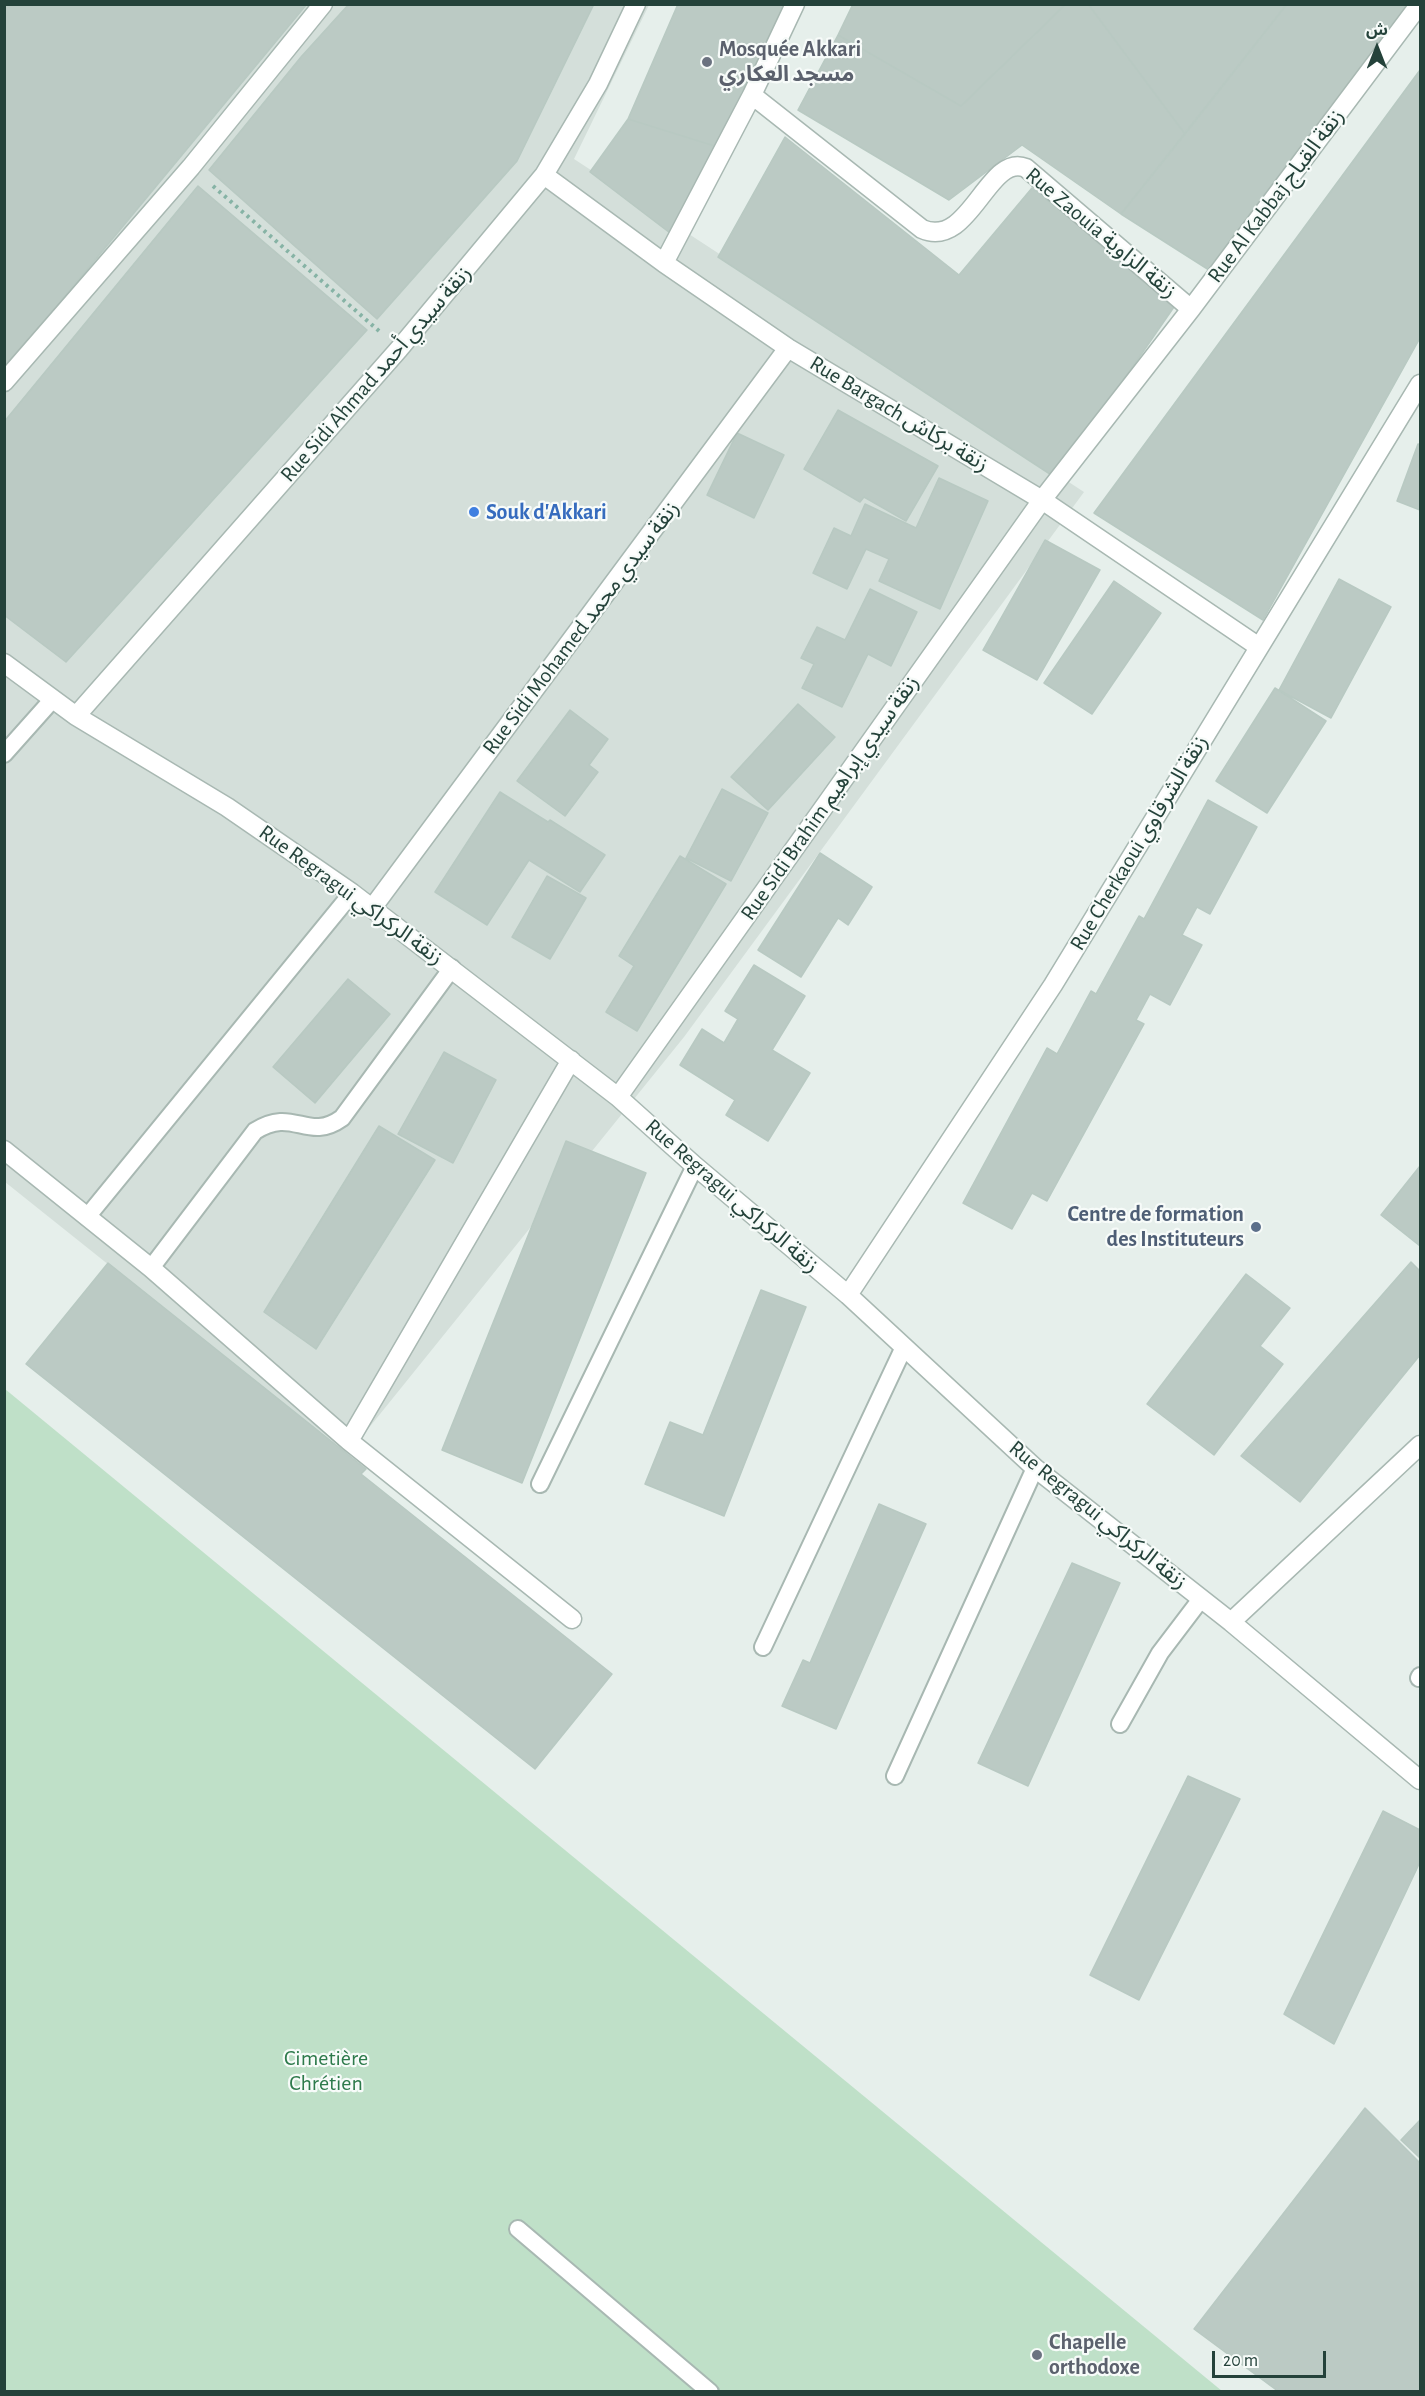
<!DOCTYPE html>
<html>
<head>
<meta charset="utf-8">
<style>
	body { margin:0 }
	#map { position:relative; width:1425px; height:2396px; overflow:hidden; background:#e6efeb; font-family:"Alegreya Sans","Noto Sans Arabic",sans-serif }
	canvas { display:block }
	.frame { position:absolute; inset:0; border:6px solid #24423a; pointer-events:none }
	.north { position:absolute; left:1347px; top:18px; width:60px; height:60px; -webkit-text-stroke:4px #f7fbf9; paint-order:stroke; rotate:0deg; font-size:16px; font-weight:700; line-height:24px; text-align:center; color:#24423a }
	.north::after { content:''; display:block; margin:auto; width:21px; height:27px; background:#24423a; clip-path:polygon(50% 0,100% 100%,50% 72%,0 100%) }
	.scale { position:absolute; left:1212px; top:2351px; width:114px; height:27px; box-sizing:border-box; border:3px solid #24423a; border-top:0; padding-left:8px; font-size:18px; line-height:21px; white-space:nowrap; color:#24423a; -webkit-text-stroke:4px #f7fbf9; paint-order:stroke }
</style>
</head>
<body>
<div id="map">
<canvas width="1425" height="2396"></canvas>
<div class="frame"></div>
<div class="north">ش</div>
<div class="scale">20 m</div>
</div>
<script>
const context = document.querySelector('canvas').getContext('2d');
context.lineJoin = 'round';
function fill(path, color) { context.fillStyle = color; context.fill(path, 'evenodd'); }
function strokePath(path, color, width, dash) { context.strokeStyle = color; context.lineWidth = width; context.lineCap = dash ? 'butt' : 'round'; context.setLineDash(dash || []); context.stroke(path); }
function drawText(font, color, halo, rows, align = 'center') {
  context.font = font + ' "Alegreya Sans","Noto Sans Arabic",sans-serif'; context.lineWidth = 4.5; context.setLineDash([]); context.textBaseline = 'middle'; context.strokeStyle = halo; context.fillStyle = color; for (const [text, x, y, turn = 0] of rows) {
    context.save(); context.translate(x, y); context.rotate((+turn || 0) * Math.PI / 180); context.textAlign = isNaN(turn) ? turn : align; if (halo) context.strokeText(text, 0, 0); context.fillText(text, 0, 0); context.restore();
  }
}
fill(new Path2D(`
	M307,5h342l-75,154 510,333 -400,545 -337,418 -342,-273 -1,-812z`), '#d4dfda');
fill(new Path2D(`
	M5,1389l1217,1002h-1217z`), '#bfe0c8');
const building = new Path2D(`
	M4,4h303l-303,366z
	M349,4h245l-77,157 -140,158 -168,-149 92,-113z
	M678,4h110l-67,144 -93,-29z
	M853,4h213l-105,102 -123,-71z
	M1066,4h22l97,130 -64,80 -99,-69 -73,55 -151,-90 40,-75 123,71z
	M1088,4h199l-102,130z
	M1287,4h126l-204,266 -88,-56z
	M1420,70v268l-157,282 -169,-107z
	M628,119l93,29 -47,88 -84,-64z
	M785,137l174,138 73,-87 144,116 -120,174 -338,-221z
	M198,186l169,144 -301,332 -62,-47v-193z
	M838,410l100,56 -32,55 -42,-24 -4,5 -56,-33z
	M737,433l47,22 -30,63 -47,-23z
	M1418,444l2,1v65l-23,-9z
	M939,478l49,23 -48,108 -61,-28 10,-22 -23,-10 -19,40 -34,-16 21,-45 17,8 14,-32 51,24z
	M1045,540l55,30 -63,110 -54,-30z
	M1339,579l52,28 -60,111 -52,-28z
	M1114,581l47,32 -69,101 -48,-31z
	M870,589l47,23 -26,54 -23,-12 -26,53 -40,-19 12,-24 -13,-6 16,-31 28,13z
	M1275,688l51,33 -59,92 -51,-32z
	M798,704l37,33 -67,73 -37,-33z
	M570,710l38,29 -19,26 9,7 -33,44 -48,-35z
	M722,789l46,24 -37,68 -45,-23z
	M500,792l48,30 2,-2 55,35 -25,37 -51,-32 -42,65 -52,-33z
	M1208,800l49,27 -47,87 -13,-7 -15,28 20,10 -32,60 -20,-11 -14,26 8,4 -97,177 -15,-8 -20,36 -49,-26 84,-155 10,6 34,-63 5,3 43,-78 5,3z
	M820,853l52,34 -24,38 -10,-7 -37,59 -43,-27z
	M680,856l46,28 -89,147 -31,-19 28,-46 -15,-10z
	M547,876l39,22 -36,61 -38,-22z
	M754,965l51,31 -33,54 38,23 -42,68 -42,-26 9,-15 -55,-35 22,-36 22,14 14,-24 -13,-8z
	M348,979l42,35 -75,89 -42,-36z
	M444,1052l52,28 -43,83 -55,-29z
	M379,1126l56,34 -119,189 -52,-37z
	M566,1141l80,32 -124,310 -80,-33z
	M1420,1166v80l-39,-31z
	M1411,1262l9,9v84l-120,147 -59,-46z
	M108,1263l258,206 -5,5 251,200 -77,95 -509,-405z
	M1246,1274l44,34 -30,38 23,18 -69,91 -67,-51z
	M761,1290l45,17 -82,209 -79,-32 25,-62 33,13z
	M879,1504l47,20 -90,205 -54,-23 21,-46 7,3z
	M1072,1563l48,20 -92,203 -50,-23z
	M1188,1776l52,23 -101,201 -49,-25z
	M1383,1811l37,19v32l-86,182 -50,-30z
	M1365,2108l55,55v229h-141l-85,-63z
	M1420,2120v38l-19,-18z`);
fill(building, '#bbcac4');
strokePath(building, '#b8c9c2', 1.5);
const lane = new Path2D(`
	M4,754l49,-55
	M87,1217l265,-324
	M151,1268l104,-137c39,-25 52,12 87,-13l110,-150
	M540,1484l155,-318
	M763,1647l141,-300
	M1419,1678l1,-2
	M1120,1724l40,-71 41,-54
	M895,1776l140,-308
	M518,2229l192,163`);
const street = new Path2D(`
	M752,95l170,134c48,21 66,-77 104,-61l165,141
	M544,175l120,88 124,85 254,152 217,147
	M664,263l88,-168 43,-91
	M4,382l187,-215 132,-163
	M4,663l72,53 151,91 125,86 266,204 77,69 153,129 187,173 196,154 189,158
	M76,716l323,-367 145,-174 54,-91 38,-80
	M373,907l415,-559
	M618,1097l424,-597 149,-191 229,-305
	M4,1150l147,118 198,173 223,178
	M848,1295l205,-310 367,-601
	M349,1441l222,-381
	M1231,1622l189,-177`);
strokePath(lane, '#a8b8b2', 20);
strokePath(street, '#a8b8b2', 21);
strokePath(new Path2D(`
	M213,186l166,145`), '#86b3a5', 4, [3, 4.5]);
strokePath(lane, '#fff', 16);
strokePath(street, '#fff', 18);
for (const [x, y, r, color] of [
	[707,62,6,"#6b7280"],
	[474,512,6,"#3f7fe0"],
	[1256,1227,6,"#5c6f8a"],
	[1037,2355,6,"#6b7280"]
]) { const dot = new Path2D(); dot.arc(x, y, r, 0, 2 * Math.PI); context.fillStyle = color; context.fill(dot); strokePath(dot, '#f7fbf9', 2); }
drawText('bold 22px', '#5b616d', '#f7fbf9', [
	["Mosquée Akkari",719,49],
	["مسجد العكاري",719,74],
	["Chapelle",1049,2342],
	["orthodoxe",1049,2367]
], 'left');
drawText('22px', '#24423a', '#f7fbf9', [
	["Rue Al Kabbaj زنقة القباج",1276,196,-53],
	["Rue Zaouia زنقة الزاوية",1101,233,40],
	["Rue Sidi Ahmad زنقة سيدي أحمد",376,374,-49],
	["Rue Bargach زنقة بركاش",899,414,31],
	["Rue Sidi Mohamed زنقة سيدي محمد",581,628,-53],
	["Rue Sidi Brahim زنقة سيدي إبراهيم",830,798,-55],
	["Rue Cherkaoui زنقة الشرقاوي",1139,843,-59],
	["Rue Regragui زنقة الركراكي",351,895,36],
	["Rue Regragui زنقة الركراكي",732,1196,41],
	["Rue Regragui زنقة الركراكي",1098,1515,39]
]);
drawText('bold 22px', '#366cbe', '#f7fbf9', [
	["Souk d'Akkari",486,512]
], 'left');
drawText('bold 22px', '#4e5e75', '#f7fbf9', [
	["Centre de formation",1244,1214],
	["des Instituteurs",1244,1239]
], 'right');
drawText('22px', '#2d7a4b', '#f7fbf9', [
	["Cimetière",326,2058],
	["Chrétien",326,2083]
]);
</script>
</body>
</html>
